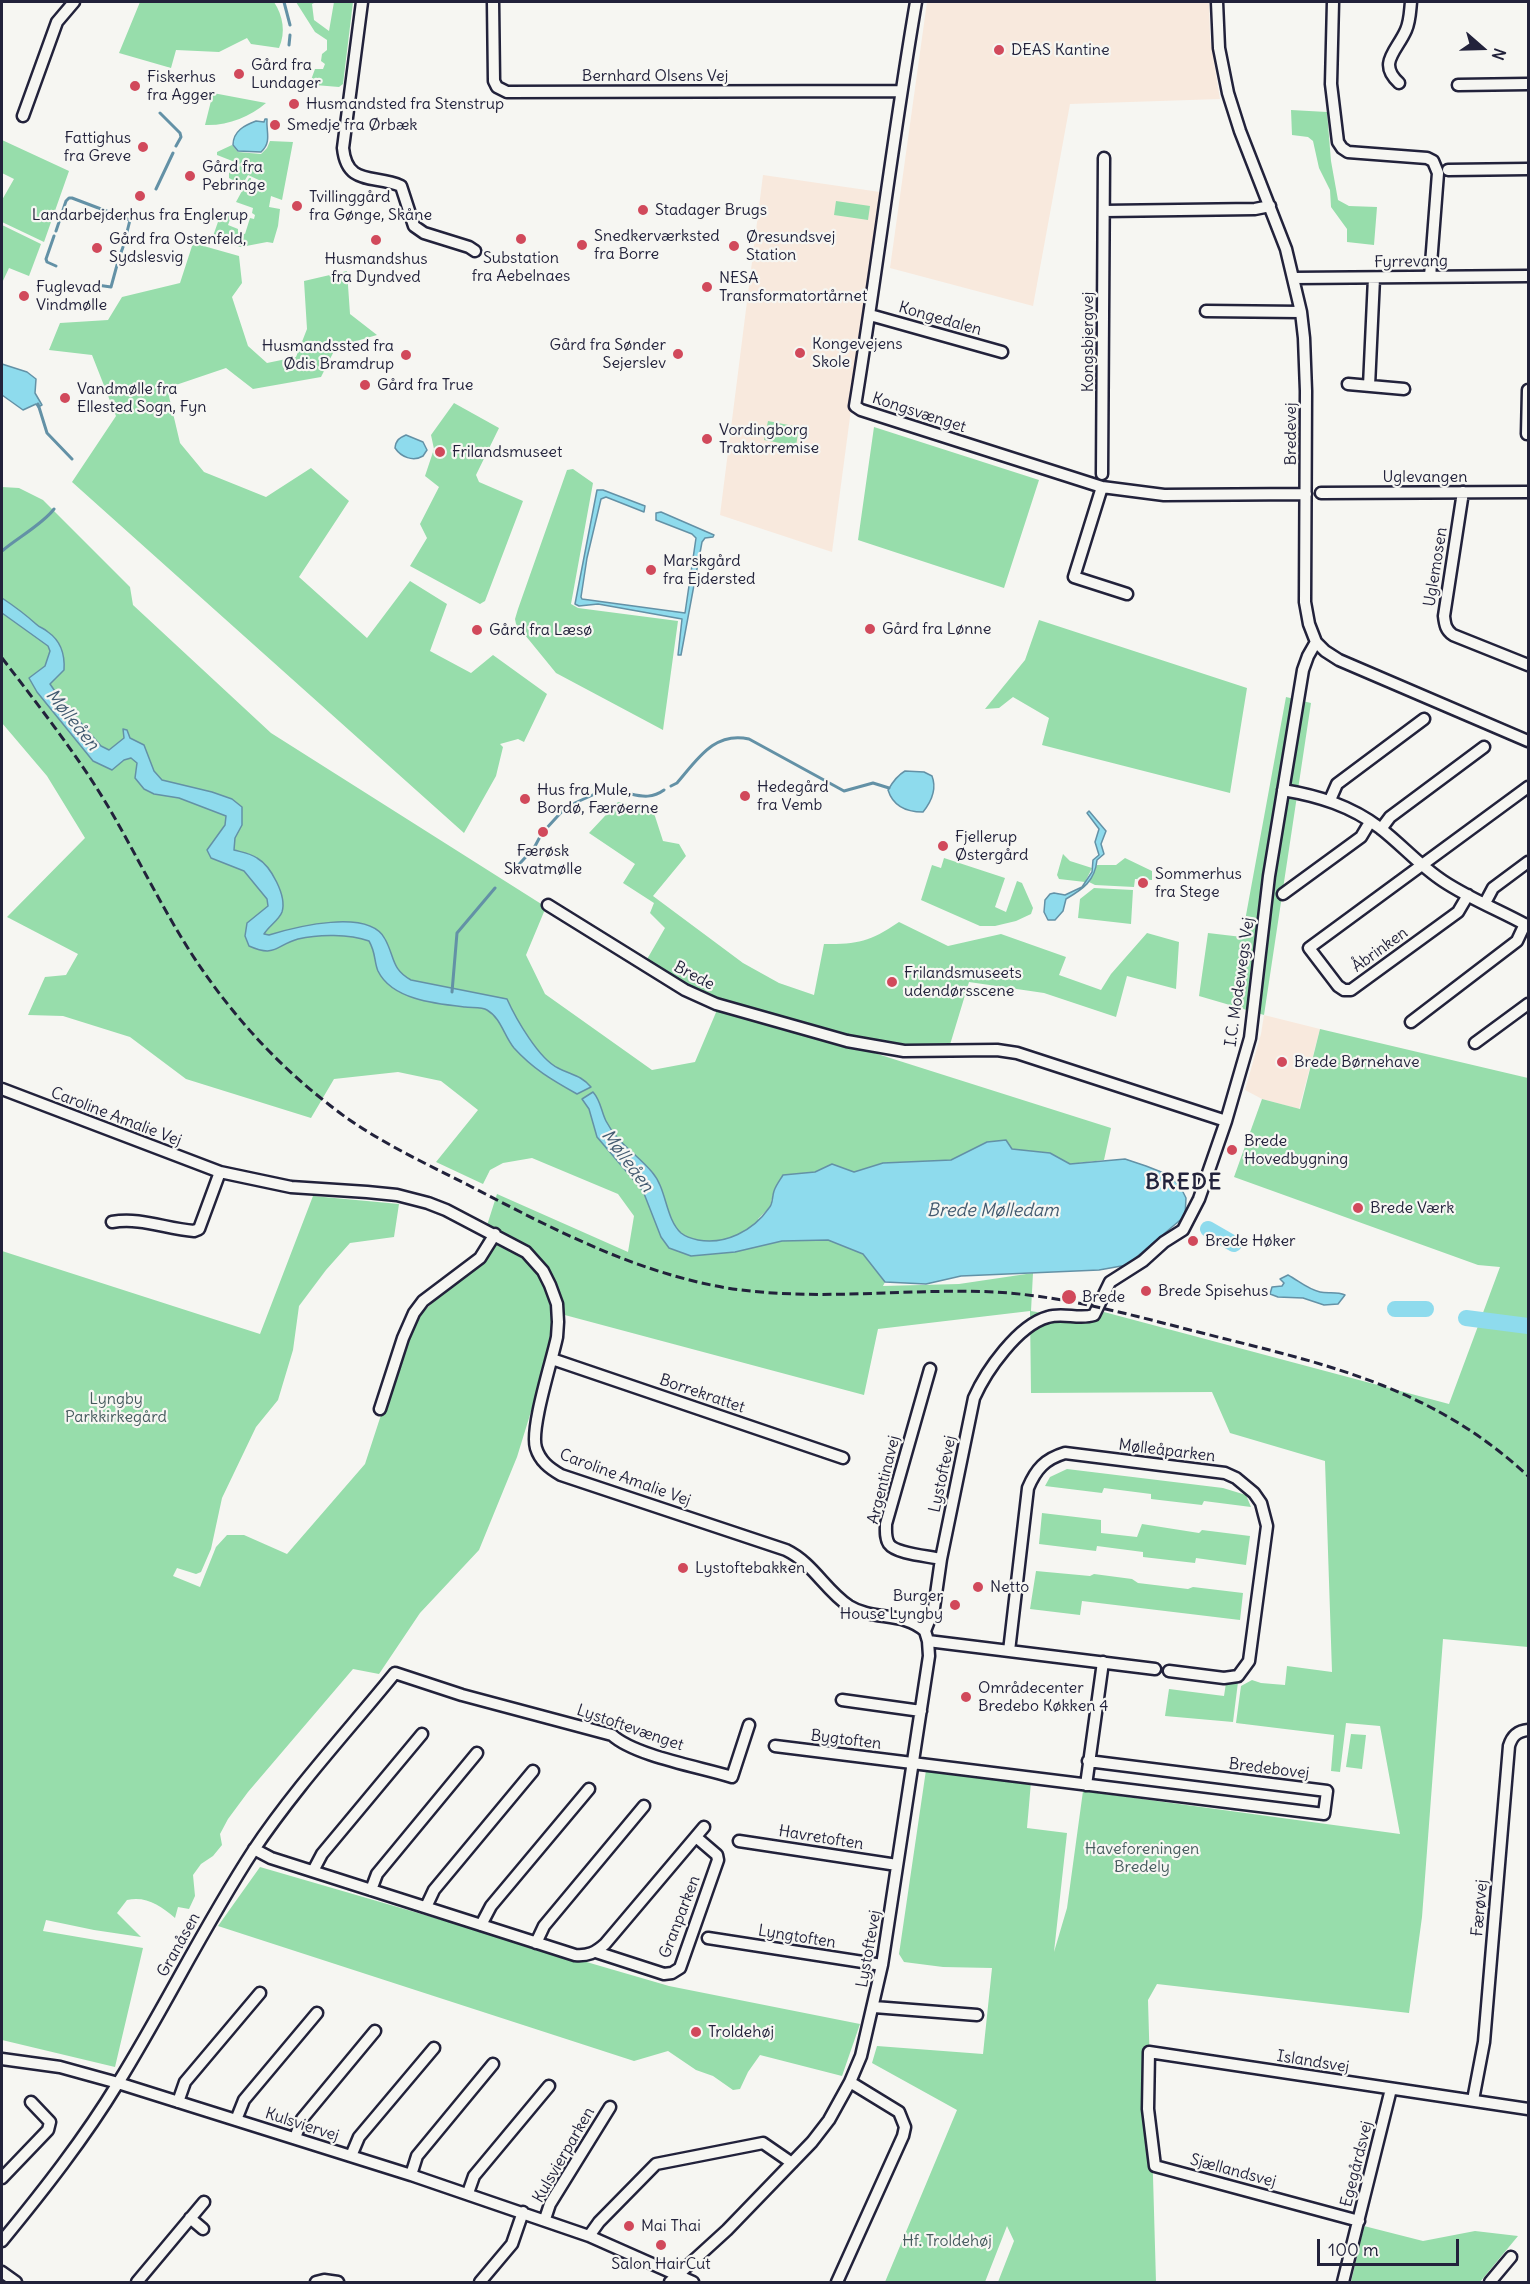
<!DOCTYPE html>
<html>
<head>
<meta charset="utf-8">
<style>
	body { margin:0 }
	#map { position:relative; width:1530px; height:2284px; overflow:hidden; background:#f6f6f2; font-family:Delius,sans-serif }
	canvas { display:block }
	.frame { position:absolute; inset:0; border:3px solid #22223b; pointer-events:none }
	.north { position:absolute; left:1452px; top:18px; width:60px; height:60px; -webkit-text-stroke:4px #f6f6f2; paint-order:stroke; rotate:110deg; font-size:16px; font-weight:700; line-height:24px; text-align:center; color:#22223b }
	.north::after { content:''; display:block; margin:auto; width:21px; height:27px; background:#22223b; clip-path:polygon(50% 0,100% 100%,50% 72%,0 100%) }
	.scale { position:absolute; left:1317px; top:2239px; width:142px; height:27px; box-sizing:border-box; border:3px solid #22223b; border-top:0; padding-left:8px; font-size:18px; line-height:21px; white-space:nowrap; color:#22223b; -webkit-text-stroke:4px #f6f6f2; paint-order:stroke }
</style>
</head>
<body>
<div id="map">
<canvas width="1530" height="2284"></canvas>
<div class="frame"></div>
<div class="north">N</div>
<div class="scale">100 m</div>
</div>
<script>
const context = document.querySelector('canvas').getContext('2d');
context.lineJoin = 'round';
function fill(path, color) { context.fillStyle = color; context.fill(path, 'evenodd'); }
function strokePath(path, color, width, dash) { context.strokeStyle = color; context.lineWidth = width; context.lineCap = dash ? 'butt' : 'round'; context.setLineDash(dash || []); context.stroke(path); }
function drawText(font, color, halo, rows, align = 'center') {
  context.font = font + ' Delius,sans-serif'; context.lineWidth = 4.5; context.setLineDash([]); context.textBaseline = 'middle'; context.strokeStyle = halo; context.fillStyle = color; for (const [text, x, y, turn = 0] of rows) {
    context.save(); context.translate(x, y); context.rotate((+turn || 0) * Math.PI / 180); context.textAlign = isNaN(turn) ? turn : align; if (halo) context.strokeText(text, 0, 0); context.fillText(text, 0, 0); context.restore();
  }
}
fill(new Path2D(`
	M927,2h282l1,35 10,62 -150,5 -37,202 -143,-38z
	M763,175l117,17 -48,360 -112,-37z
	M1264,1015l56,14 -21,80 -37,-10 -17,-9 16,-56z`), '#f8e9dd');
fill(new Path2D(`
	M140,2h134c9,14 12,30 5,46l-28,-4 -4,-6 -28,14 -43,-2 -5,18 -52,-15z
	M296,2h20l-4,2 2,16 15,11 5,-29h19l-10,82 -4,3 -24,-2 -4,-5 4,-11h8l2,-5 -4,-3 1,-7 5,-4v-10l-12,-8z
	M213,93l53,10c-16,14 -39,23 -61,22z
	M1291,110l36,2 4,49 7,39 11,6 28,1 -3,38 -27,-3v-13l-16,-22 -1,-17 -11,-22 -6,-27 -5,-4 -16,-2z
	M2,140l67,31 -25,71 -42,-20v-22l12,-21 -12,-6z
	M270,141l23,1 -11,58 -11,-4 -2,11 11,2 -2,17 -5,17 -6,-1 -26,5 -29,-8 7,-20 8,-8 4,6 -3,8 10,4v3l7,2 5,-16 4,1 1,-4 -3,-2 1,-5 -17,-6 13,-24h2l-1,9 8,1 3,-7 -13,-6 -6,10 -13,-7v-7l10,1 1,-8 -23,-9v-3l15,-7 6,7 23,2 6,-6z
	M836,201l34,5 -2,14 -34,-5z
	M2,225l39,19 -12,32 -20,-8 -7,15z
	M193,243l46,13 3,27 -10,14 16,49 19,17 29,-6 11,-28 -3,-48 43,-10 3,43 27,21 -41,12 -15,30 -68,12 -27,-21 -59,20 13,55 24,29 62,25 45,-29 38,33 -50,76 68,61 43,-57 37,23 -17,47 41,22 22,-18 54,39 -23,48 -6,-3 -18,5 3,3 -7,29 -32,57 -392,-351 44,-66 -24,-61 -43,-5 11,-27 48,-3 14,-23 58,-14z
	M454,403l45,25 -23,47 3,7 44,19 -38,100 -5,3 -70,-38 17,-28 -7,-14 19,-37 -14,-11 9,-27 -3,-14z
	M768,421l31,6 -3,19 -32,-6z
	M874,427l165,53 -35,108 -146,-48z
	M573,469l20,14 -22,121 7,4 100,13 -15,109 -107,-57 -40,-49 -1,-5 3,-10 49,-139z
	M2,487l17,1 24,12 87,87 3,18 138,128 275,174 -20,48 19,39 107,76 43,-8 22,-52 129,34 265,84 -7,32 -34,4 -20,-11 -38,-4 -25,-7 -36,18 -68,3 -29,9 -22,-8 -17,8 -32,3 -9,15 -4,17 -12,12 24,22 46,-1 35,14 22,28 -2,4 76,-2 74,-11 -2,38 62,11 11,-10 345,92 51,-137 -22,-2 -244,-88 28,-78 38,10 20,-80 208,49v569l-85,-8 -21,278 -13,96 -252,-29 -9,16 8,282h-158l16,-41 -7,-15 -22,56h-100l72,-172 -85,-47 5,-17 106,8 9,-86 -49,-1 -39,-5 -5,-8 27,-184 105,12 -4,46 40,5 -13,119 13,-44 16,-117 317,43 -20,-108 -34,-3 -6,49 -9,-1 3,-36 -98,-12 5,-37 11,-6 9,3 24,2 2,-19 45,6 -7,-211 -95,-28 -18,-41 -181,1 -1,-82 -152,18 -14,66 -303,-81 -44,143 -38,93 -59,63 -41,61 -26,-5 -105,123 -20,27 -8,15 2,11 -9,11 -12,8 -8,11 2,21 -6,13 -11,-2 -3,11c-15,-13 -29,-22 -48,-18l-10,13 24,24 -47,-7 -48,-10 -3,11 100,17 -28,119 -113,-27v-789l258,83 53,-138 86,8 -5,33 -44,6 -24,27 -27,36 -6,44 -15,50 -22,27 -34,71 -11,51 -10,23 -5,2 -19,-6 -4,8 27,11 16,-40 11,-12h17l43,19 78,-90 46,-141 64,-60 22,-69 131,58 6,-36 -16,-22 -86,-36 -29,5 -13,7 -7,14 -47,-22 42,-52 -37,-29 -43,-9 -64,7 -23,39 -125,-39 -56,-42 -67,-21 -35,-1 17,-38 21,-2 12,-21 -71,-37 78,-79 -38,-62 -45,-53z
	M1039,620l208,68 -17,105 -188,-48 7,-27 -36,-21 -14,11 -14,1 40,-49z
	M1286,697l25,6 -47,312 -65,-19 9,-63 34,4z
	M618,802l35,8 10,31 16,3 7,12 -33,40 90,67 36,20 35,12 10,-51c35,0 45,-2 75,-22l49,24 53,-12 65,23 -7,18 42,15 10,-16 36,-41 32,9 -3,47 -49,-13 -11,41 -72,-24 -75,-11 -20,66h-46l-55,-10 -127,-37 -35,-16 -40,-24 19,-33 -15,-15 4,-10 -31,-20 12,-19 -46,-31z
	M1063,854l7,7 22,7 -7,14 -26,-3 -2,-4z
	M944,858l61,20 -10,29 11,5 11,-31 5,2 11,25 -2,6 -15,7 -21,5h-15l-59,-26 11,-35 9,3z
	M1125,858l27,13v9l-17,-1 -1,8 -39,-2 -6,-3 8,-17h19z
	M1094,888l39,2 -2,34 -53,-6 2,-19z
	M1067,1469l156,19 23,7 5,12 -47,-6 -2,4 -51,-6v-5l-47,-6 -2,5 -57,-7 5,-9z
	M1042,1513l59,7v13l36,4 5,-13 57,9 3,-3 48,6 -4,29 -50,-7 -1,5 -52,-6v-5l-46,-6 -1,5 -57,-7z
	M1036,1571l54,5 4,-2 38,5 6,4 50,6 5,-2 50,6 -3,27 -158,-19 -2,14 -50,-6z
	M1238,1682l-5,40 -68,-6 4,-27 55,7 2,-13z
	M1351,1734l15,1 -4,34 -16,-2z
	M260,1867l409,119 191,38 -18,52 -82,-21 -12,17 -8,17 -7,1 -20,-14 -17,-6 -28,-19 -34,10 -416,-135z
	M1364,2226l59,15 52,-10 43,5 -38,46h-129z`), '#97ddab');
const water = new Path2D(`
	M265,119h2c-1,13 5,23 -6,33l-23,-1 -5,-6c0,-14 12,-20 23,-24l8,1z
	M2,364l25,8 9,7 -1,14 7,12 -4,2 -2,-3 -13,6 -21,-15z
	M406,435l17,7 4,8 -4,6c-10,6 -22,1 -28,-8 1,-8 4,-10 11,-13z
	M597,490h6l42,16 -1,6 -38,-15 -5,2 -14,59 -6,39 1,2 103,14 11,-75 -4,-4 -36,-14v-7l5,-1 53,23 -1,2 -8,1 -3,4 -21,113h-3l4,-36 -84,-15 -19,2 -4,-2z
	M2,598c12,8 24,17 34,26 4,4 8,4 12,8 13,9 17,23 16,38l-14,14 11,16 40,46 8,4 15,-12 -1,-9 4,1 3,8 14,7 10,26 8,9 50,12 20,7 10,8v18l-7,13 -1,12c7,2 16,3 23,8 14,8 30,38 25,54 -3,8 -13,14 -18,22l5,1c26,-8 100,-27 116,4 10,18 6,30 26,41l96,19c9,20 32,60 51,69 13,7 23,7 33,19l-14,7c-25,-14 -44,-25 -63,-46 -10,-12 -13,-30 -27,-38 -5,-3 -16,-2 -22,-3 -28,-3 -73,-7 -87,-36 -4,-9 -2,-18 -9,-30 -20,-7 -50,-7 -71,-2 -22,6 -22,19 -49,7l-4,-10 2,-13 21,-17 -1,-7 -23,-28 -33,-13 -4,-8 18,-25 1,-9 -47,-18 -25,-4 -10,-5 -9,-11 2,-15 -6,-5 -7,2 -12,10 -19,-9 -56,-69 -8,-14 16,-12 5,-15 -2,-5 -46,-33z
	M905,771l19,1 8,4c5,13 -1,26 -9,36 -16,0 -30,-6 -35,-22 4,-7 10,-15 17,-19z
	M1089,811l17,20 -5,13 3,10 -7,6c-2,21 -14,29 -31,39l-3,12 -8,9h-7l-4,-8 1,-12 5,-6 4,-1 11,2 17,-8 10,-15 1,-12 6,-5 -4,-13 4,-13 -12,-16z
	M593,1092c8,9 8,19 13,29 11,22 31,33 46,51 15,17 13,46 29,61 5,4 12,6 17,7 27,5 55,-9 71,-32 4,-4 3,-11 5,-17 2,-6 6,-11 9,-16l32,-3 17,-8 22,8 29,-9 68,-3 36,-18 19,-2 6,9 38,4 20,11 55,-5 21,7 23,9 11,11 6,12 -1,18 -58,49 -28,5 -138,6 -35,8 -41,-2 -22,-28 -35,-14 -46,1 -47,11 -44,4 -22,-8 -8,-11 -18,-46 -46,-54 -8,-28 -7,-10z
	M1288,1275c11,6 19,14 32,17 8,2 16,-1 25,3l-7,9 -14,1 -21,-7 -25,-1 -8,-3 2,-7 10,-1 2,-3 -4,-4z`);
fill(water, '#8edbed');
strokePath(water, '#6391a6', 1.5);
strokePath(new Path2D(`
	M284,2l6,23
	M289,45l1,-10
	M160,113l20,20 1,4 -5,9
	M156,189l17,-36
	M56,231l10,-30 3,-3h3l58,22 -6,24
	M54,236l-8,23 1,3 9,4
	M118,261l5,-14
	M97,285l14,2 6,-22
	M38,404l9,29 25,26
	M2,551c15,-13 41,-27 52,-42
	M671,786l6,-3c20,-23 37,-52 72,-44l95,52 29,-8 16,5
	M631,794c12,3 22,4 33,-4
	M544,831l22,-24 31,-14
	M511,873l23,-25 8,-15
	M452,992l5,-59 38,-45`), '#6391a6', 3);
strokePath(new Path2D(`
	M1208,1229l26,15
	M1395,1309h31
	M1466,1318l62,8`), '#8edbed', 16);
const minor = new Path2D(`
	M362,2l-19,146c4,39 32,26 58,38l13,40 10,7 45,14 6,4
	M493,2l1,79 3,6 10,5 394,-1
	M916,2c-23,134 -39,269 -61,404l6,4 241,77 62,8 142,-1
	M1217,2l2,46 9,45 12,38 46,118 15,63 3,26 2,53 -1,211 4,22 7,18 9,9 14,9 189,81
	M1333,2l-2,82 7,58 4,6 6,4 79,6 6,3 5,12 -8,104
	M1399,83c-22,-20 -2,-32 7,-53 4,-9 4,-19 5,-28
	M1458,85l70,-1
	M23,116l34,-94 17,-20
	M1448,170l80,-1
	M1104,211l151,-2 15,-3
	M1294,278l234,-2
	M1206,311l95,1
	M870,315l132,37
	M1348,384l56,5
	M1369,386l5,-108
	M1527,434l1,-44
	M1102,474l2,-316
	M1102,487l-28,90 53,17
	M1463,492l-19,124c1,9 2,14 9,19l75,30
	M1321,493l207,-1
	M1283,790c36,6 68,16 97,38 22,17 40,38 63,53 27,18 58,30 85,45
	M1330,800l7,-16 87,-65
	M1381,829l9,-12 94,-70
	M1283,894l78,-57 9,-15
	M1468,895l-10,17 -107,78h-7l-6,-4 -29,-38 219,-161
	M1485,903l8,-15 35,-26
	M548,905l137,85 31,14 131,37 57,10 93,-1 20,3 209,68
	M1411,1022l106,-81 8,-17
	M1475,1043l53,-39
	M2,1089l218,83 71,15 76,5 30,3 31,8 18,7 80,42 17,19 7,14 7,19 1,18 -1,15c-5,24 -27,91 -21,111 4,13 13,20 25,27l225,75c27,13 39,40 63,56 24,15 54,5 76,25
	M112,1222c29,-5 54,7 82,9l5,-2 21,-57
	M552,1359l291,99
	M930,1369l-44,155c0,7 -1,14 3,20 7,10 40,12 52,15
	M380,1409l23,-71 11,-25 9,-12 57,-43 15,-24
	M928,1641l227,28
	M1009,1651l19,-163c8,-19 17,-29 37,-35l160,20 11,5 18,15 7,10 6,23 -18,135 -11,15 -14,2 -55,-7
	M842,1700l79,11
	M775,1746l549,68 3,-23 -239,-30
	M1086,1785l17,-123
	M739,1841l158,24
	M254,1849l17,9 304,97c13,1 20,-2 30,-11l99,-117
	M313,1871l9,-17 100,-120
	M371,1890l6,-16 100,-121
	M426,1907l8,-17 99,-119
	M481,1925l10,-19 98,-117
	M708,1938l174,27
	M536,1943l8,-17 100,-120
	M596,1952l68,22 8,-1 8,-5 38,-108 -1,-5 -21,-18
	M874,2007l103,8
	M2,2059l58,8 58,16 293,92 178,61 104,46
	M1473,2100l11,-58 25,-296c3,-10 8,-15 19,-16
	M178,2102l7,-20 75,-89
	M236,2120l8,-20 73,-87
	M295,2138l7,-19 73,-88
	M351,2156l8,-19 75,-89
	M411,2175l6,-19 76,-92
	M2,2178l46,-48 2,-8 -19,-20
	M468,2193l6,-17 75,-90
	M190,2218l13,11
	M545,2219l5,-15 60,-97
	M1359,2221l-204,-55 -7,-57 1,-57 379,57
	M589,2236l10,-14 57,-58 107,-21 29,20
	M2,2241c41,-50 82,-102 116,-158 47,-76 86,-157 135,-232 42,-63 94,-119 142,-178l67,22 150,40c23,21 88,32 120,42l17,-52
	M2,2272l14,10
	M137,2282l67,-80
	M316,2282l8,-2 14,2
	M480,2282l32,-38 11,-32
	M670,2282l57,-52 85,-88 17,-22 21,-38 11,-26 21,-91 47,-309 -1,-15 -3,-10 9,-23 7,-49 33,-161c12,-27 44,-73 74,-81 15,-5 31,3 46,-2l16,-33 33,-21 21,-19 19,-12 16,-31 27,-78 24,-83 19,-162 34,-206 5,-14 8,-14
	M837,2282l66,-146 2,-9 -6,-15 -49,-30
	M1343,2282l48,-193
	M1490,2282l21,-25`);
strokePath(minor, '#22223b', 15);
strokePath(minor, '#f6f6f2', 10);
strokePath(new Path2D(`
	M2,658c37,48 76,98 107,150 28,48 52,98 82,145 37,57 82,108 136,150 43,35 94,58 143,83 83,43 164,86 257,102 89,14 178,0 268,4 68,4 133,22 199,39 126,32 235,53 334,145`), '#22223b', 3, [9, 4.5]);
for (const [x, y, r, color] of [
	[999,50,6,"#d1495b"],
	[239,74,6,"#d1495b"],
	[135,86,6,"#d1495b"],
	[294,104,6,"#d1495b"],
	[275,125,6,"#d1495b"],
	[143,147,6,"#d1495b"],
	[190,176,6,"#d1495b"],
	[140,196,6,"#d1495b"],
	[297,206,6,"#d1495b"],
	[643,210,6,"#d1495b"],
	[521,239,6,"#d1495b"],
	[376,240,6,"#d1495b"],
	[582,245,6,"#d1495b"],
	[734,246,6,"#d1495b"],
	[97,248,6,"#d1495b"],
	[707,287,6,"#d1495b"],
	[24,296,6,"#d1495b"],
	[800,353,6,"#d1495b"],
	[678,354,6,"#d1495b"],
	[406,355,6,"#d1495b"],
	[365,385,6,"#d1495b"],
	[65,398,6,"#d1495b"],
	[707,439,6,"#d1495b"],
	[440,452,6,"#d1495b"],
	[651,570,6,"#d1495b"],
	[870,629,6,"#d1495b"],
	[477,630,6,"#d1495b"],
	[745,796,6,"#d1495b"],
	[525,799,6,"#d1495b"],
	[543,832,6,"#d1495b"],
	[943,846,6,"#d1495b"],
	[1143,883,6,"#d1495b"],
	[892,982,6,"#d1495b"],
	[1282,1062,6,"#d1495b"],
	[1232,1150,6,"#d1495b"],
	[1358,1208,6,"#d1495b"],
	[1193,1241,6,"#d1495b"],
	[1146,1291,6,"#d1495b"],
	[1069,1297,8,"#d1495b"],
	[683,1568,6,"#d1495b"],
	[978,1587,6,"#d1495b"],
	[955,1605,6,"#d1495b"],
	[966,1697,6,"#d1495b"],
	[696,2032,6,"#d1495b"],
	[629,2226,6,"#d1495b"],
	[661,2245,6,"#d1495b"]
]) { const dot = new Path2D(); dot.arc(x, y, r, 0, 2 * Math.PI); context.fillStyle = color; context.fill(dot); strokePath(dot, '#f6f6f2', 2); }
drawText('16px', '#22223b', '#f6f6f2', [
	["DEAS Kantine",1011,50],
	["Gård fra",251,65],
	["Lundager",251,83],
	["Fiskerhus",147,77],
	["fra Agger",147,95],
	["Husmandsted fra Stenstrup",306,104],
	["Smedje fra Ørbæk",287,125],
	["Fattighus",131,138,"right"],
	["fra Greve",131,156,"right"],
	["Gård fra",202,167],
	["Pebringe",202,185],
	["Tvillinggård",309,197],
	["fra Gønge, Skåne",309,215],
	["Stadager Brugs",655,210],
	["Landarbejderhus fra Englerup",140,215,"center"],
	["Snedkerværksted",594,236],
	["fra Borre",594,254],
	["Øresundsvej",746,237],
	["Station",746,255],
	["Gård fra Ostenfeld,",109,239],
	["Sydslesvig",109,257],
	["Substation",521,258,"center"],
	["fra Aebelnaes",521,276,"center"],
	["Husmandshus",376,259,"center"],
	["fra Dyndved",376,277,"center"],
	["NESA",719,278],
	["Transformatortårnet",719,296],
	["Fuglevad",36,287],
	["Vindmølle",36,305],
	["Kongevejens",812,344],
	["Skole",812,362],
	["Gård fra Sønder",666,345,"right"],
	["Sejerslev",666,363,"right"],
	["Husmandssted fra",394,346,"right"],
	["Ødis Bramdrup",394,364,"right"],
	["Gård fra True",377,385],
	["Vandmølle fra",77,389],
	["Ellested Sogn, Fyn",77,407],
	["Vordingborg",719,430],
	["Traktorremise",719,448],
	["Frilandsmuseet",452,452],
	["Marskgård",663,561],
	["fra Ejdersted",663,579],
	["Gård fra Lønne",882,629],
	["Gård fra Læsø",489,630],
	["Hedegård",757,787],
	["fra Vemb",757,805],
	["Hus fra Mule,",537,790],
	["Bordø, Færøerne",537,808],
	["Fjellerup",955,837],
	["Østergård",955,855],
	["Færøsk",543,851,"center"],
	["Skvatmølle",543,869,"center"],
	["Sommerhus",1155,874],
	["fra Stege",1155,892],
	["Frilandsmuseets",904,973],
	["udendørsscene",904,991],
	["Brede Børnehave",1294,1062],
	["Brede",1244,1141],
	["Hovedbygning",1244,1159],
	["Brede Værk",1370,1208],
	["Brede Høker",1205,1241],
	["Brede Spisehus",1158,1291],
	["Brede",1082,1297],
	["Lystoftebakken",695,1568],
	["Netto",990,1587],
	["Burger",943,1596,"right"],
	["House Lyngby",943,1614,"right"],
	["Områdecenter",978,1688],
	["Bredebo Køkken 4",978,1706],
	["Troldehøj",708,2032],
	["Mai Thai",641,2226],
	["Salon HairCut",661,2264,"center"]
], 'left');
drawText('16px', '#22223b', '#f6f6f2', [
	["Bernhard Olsens Vej",655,76],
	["Fyrrevang",1411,262,-1],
	["Kongedalen",940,319,16],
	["Kongsbjergvej",1088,342,-90],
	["Kongsvænget",919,413,18],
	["Bredevej",1291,434,-90],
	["Uglevangen",1425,477],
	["Uglemosen",1436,567,-81],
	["Åbrinken",1380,950,-36],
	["Brede",694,976,28],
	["I.C. Modewegs Vej",1240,982,-82],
	["Caroline Amalie Vej",116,1117,21],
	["Borrekrattet",702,1394,19],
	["Mølleåparken",1167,1451,7],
	["Lystoftevej",943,1474,-78],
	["Caroline Amalie Vej",625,1478,20],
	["Argentinavej",884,1480,-76],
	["Lystoftevænget",630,1728,19],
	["Bygtoften",846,1740,7],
	["Bredebovej",1269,1769,7],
	["Havretoften",821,1838,9],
	["Færøvej",1480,1908,-85],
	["Granparken",680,1917,-69],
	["Lyngtoften",797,1937,9],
	["Granåsen",179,1945,-61],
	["Lystoftevej",869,1949,-80],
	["Islandsvej",1313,2062,9],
	["Kulsviervej",302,2125,18],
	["Kulsvierparken",564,2155,-60],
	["Egegårdsvej",1357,2164,-76],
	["Sjællandsvej",1233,2171,15]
]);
drawText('16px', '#455a5d', '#f6f6f2', [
	["Lyngby",116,1399],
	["Parkkirkegård",116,1417],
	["Haveforeningen",1142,1849],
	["Bredely",1142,1867],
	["Hf. Troldehøj",947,2241]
]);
drawText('italic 18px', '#425a70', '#f6f6f2', [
	["Mølleåen",72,720,51],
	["Mølleåen",627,1161,53],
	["Brede Mølledam",993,1211]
]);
context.letterSpacing = '1.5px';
drawText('bold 22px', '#22223b', '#f6f6f2', [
	["BREDE",1184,1183]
]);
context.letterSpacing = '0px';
</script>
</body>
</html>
